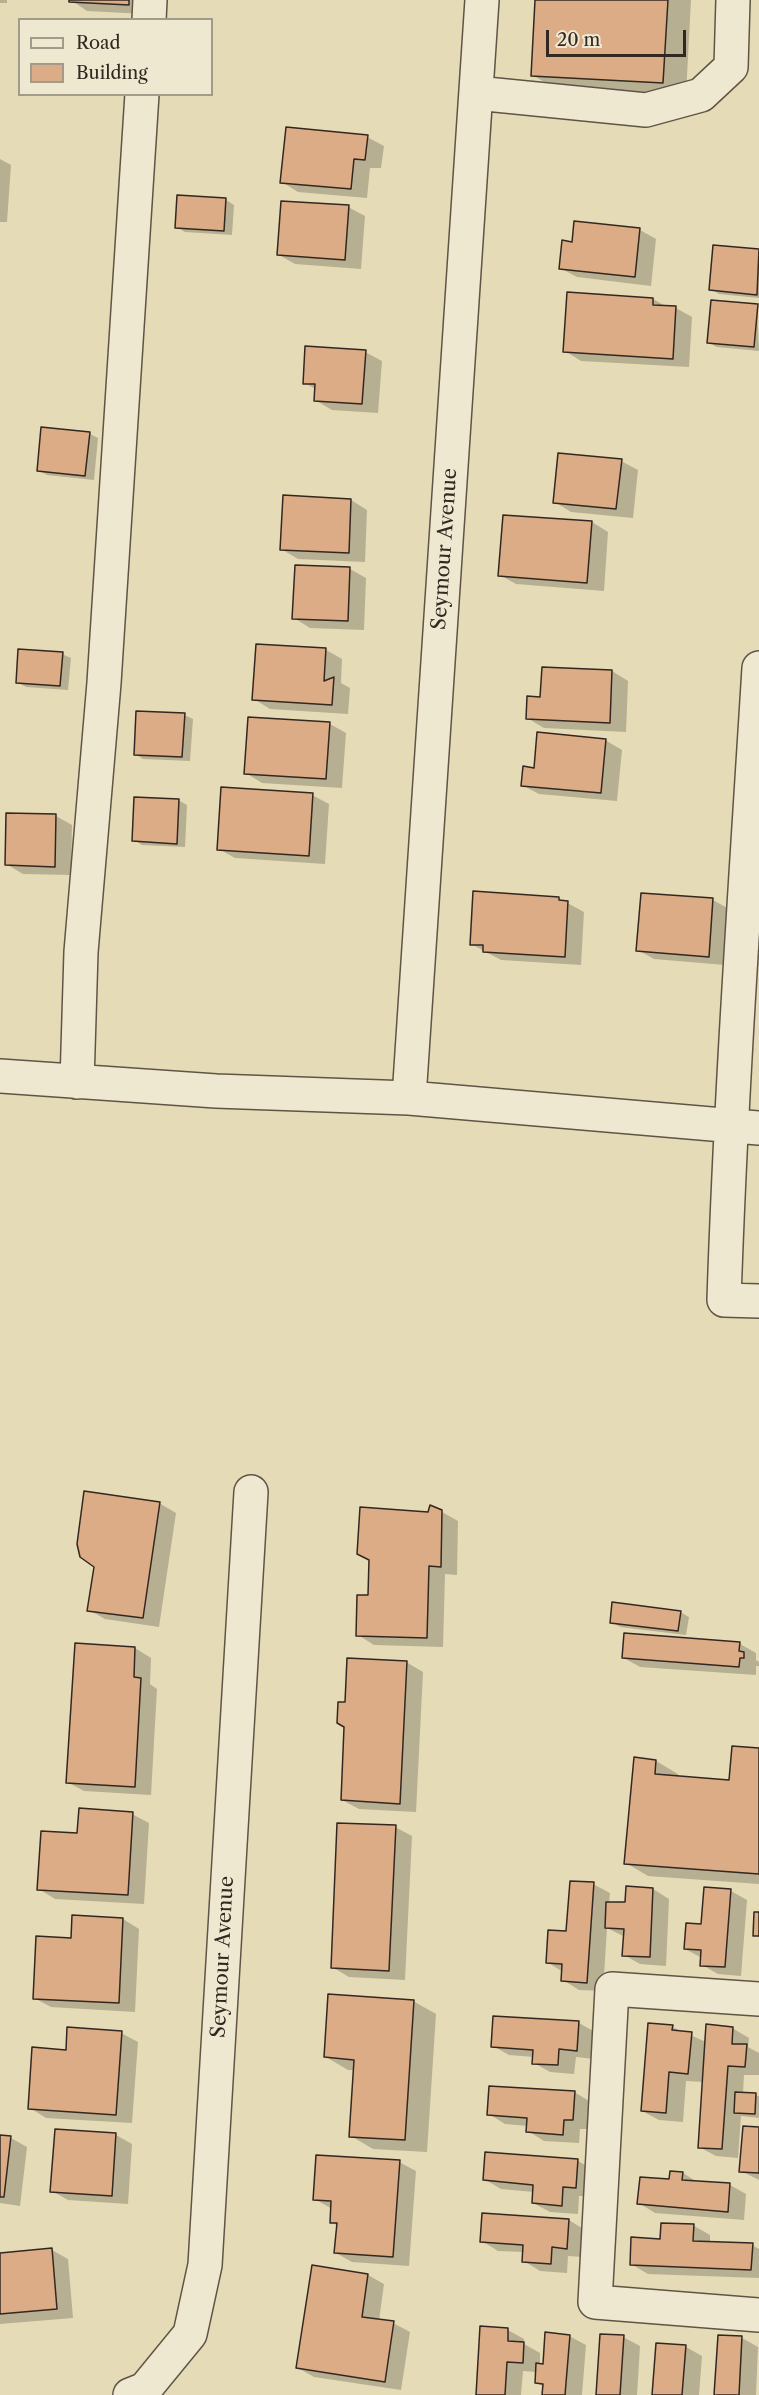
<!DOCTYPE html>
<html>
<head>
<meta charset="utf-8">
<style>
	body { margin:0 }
	#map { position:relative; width:759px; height:2395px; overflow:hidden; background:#e5dbb6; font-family:"Libre Caslon Text",serif }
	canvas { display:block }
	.legend { position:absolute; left:18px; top:18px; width:195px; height:78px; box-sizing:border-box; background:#eee8d0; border:2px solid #a39b8a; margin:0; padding:8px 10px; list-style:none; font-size:18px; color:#332721 }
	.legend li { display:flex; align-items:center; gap:12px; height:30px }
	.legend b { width:30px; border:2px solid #a39b8a }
	.scale { position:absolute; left:546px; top:30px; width:140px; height:27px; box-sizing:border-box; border:3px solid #332721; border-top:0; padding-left:8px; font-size:18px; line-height:21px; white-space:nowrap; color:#332721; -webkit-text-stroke:4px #eee8d0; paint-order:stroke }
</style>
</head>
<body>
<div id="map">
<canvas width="759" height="2395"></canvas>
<ul class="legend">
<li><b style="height:8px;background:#eee8d0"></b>Road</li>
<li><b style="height:16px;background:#dbac85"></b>Building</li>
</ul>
<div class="scale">20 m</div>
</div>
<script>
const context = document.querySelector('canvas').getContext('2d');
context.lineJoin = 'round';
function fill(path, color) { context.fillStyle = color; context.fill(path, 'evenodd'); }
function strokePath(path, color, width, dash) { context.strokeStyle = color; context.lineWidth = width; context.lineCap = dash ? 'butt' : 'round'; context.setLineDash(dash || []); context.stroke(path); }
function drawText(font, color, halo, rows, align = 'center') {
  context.font = font + ' "Libre Caslon Text",serif'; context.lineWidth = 6; context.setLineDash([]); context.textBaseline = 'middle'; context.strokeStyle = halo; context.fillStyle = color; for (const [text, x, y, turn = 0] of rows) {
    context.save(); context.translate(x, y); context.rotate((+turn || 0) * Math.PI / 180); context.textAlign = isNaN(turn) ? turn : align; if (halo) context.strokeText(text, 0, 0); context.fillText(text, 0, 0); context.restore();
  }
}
fill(new Path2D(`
	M0,0h7v3h-7z
	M71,0h75l-1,14 -58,-3z
	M537,0h154l-5,95 -131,-7 -23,-13z
	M367,137l17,9 -3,22h-11l-3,30 -69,-6 -16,-10z
	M0,159l11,6 -4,57h-7z
	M226,200l8,5 -2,30 -47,-3 -8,-5z
	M348,207l17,9 -4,53 -66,-5 -16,-9z
	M640,230l16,9 -5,47 -74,-9 -17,-9 13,-25z
	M715,246l44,4v48l-40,-4 -8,-5z
	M653,299l14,8 9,1 16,9 -3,50 -108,-6 -16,-10z
	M757,306l2,45 -42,-4 -8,-4z
	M365,352l17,9 -4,52 -46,-3 -17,-10 1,-11 -12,-6z
	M90,434l8,4 -4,42 -47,-5 -9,-5z
	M621,461l17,9 -5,48 -62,-6 -16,-10z
	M351,500l16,10 -2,52 -67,-3 -17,-10z
	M592,522l16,10 -4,59 -88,-7 -16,-9z
	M350,569l16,9 -2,52 -54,-2 -16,-10z
	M326,650l16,9 -1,24 9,5 -2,26 -78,-5 -16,-10z
	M62,654l9,4 -3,32 -42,-3 -9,-5z
	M612,671l16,10 -2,51 -82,-4 -17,-10z
	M184,715l9,4 -3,42 -47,-2 -8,-5z
	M330,724l16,9 -4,55 -80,-5 -16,-10z
	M605,740l17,10 -5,51 -78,-7 -17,-9 13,-15z
	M312,795l17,9 -4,60 -90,-6 -16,-9z
	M178,800l9,5 -2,42 -43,-2 -8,-5z
	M56,816l16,9 -1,50 -48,-1 -17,-10z
	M558,898l26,14 -3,53 -80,-5 -30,-16z
	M713,900l16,9 -4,56 -71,-6 -16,-9z
	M159,1503l17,10 -17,114 -54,-8 -16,-9z
	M442,1512l16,9 -1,54 -12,-1 -2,73 -69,-2 -16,-10 12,-38 59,-84z
	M680,1612l9,5 -3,18 -66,-8 -8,-5z
	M740,1644l16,9v7l3,2v4h-3v9l-116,-8 -16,-9z
	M135,1648l16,10 -1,26 7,5 -6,106 -67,-4 -17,-9z
	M406,1662l17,10 -7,140 -57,-3 -17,-9z
	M759,1749v135l-111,-8 -22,-13 30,-102 22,13v4l53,4z
	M132,1814l17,9 -5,81 -89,-5 -16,-10 39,-55z
	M395,1827l17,9 -7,144 -56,-3 -17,-10z
	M593,1884l17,9 -1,10 18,1 26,-15 16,10 -3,67 -26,-2 -16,-9 1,-18 -18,-9 -4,63 -24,-1 -16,-10v-8l-16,-10 20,-30z
	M731,1891l16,9 -6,76 -23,-2 -16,-9v-7l-17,-9z
	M73,1917l50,2 16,10 -4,83 -84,-5 -17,-9 38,-59z
	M413,2001l23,13 -9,138 -54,-3 -22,-13 4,-66h-7l-22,-13z
	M579,2023l16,9 -2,27 -17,-2 -2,17 -24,-2 -16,-9v-6l-25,-2 -16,-9z
	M672,2027l34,15 26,-14 17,10 -1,9 11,6v22h-15l-1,19 16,2v22l-18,-2 -3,42 -22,-2 -17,-9 5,-65 -18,-1 -3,41 -24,-2 -17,-9z
	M121,2033l17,9 -6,81 -86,-5 -16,-10 37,-57z
	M574,2092l17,10 -2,27h-9l-1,14 -35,-2 -16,-10v-5l-23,-2 -16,-10z
	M759,2129v51l-18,-9z
	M116,2135l16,9 -4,60 -60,-4 -16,-9z
	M0,2136l11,2 16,9 -7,59 -20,-3z
	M486,2153l92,8 16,9 -2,26h-13l-1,18 -28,-2 -17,-9 1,-11 -33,-3 -17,-10z
	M399,2162l17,9 -7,95 -57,-4 -16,-9 2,-27 -7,-4 1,-13 -17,-10z
	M683,2173l16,10 31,2 16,9 -2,26 -89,-7 -16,-10z
	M569,2220l16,10 -2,27 -15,-1 -1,17 -27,-2 -16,-10v-9l-26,-1 -16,-10z
	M694,2226l16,9v8l42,2 7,4v29l-111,-4 -17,-10 31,-24z
	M52,2250l16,9 5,59 -73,6v-70z
	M368,2275l16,9 -5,37 14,2 17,9 -9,58 -87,-13 -16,-9z
	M508,2330l16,9v5l16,9v12l5,1 24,-30 17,9 -4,50h-38v-8l-8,-5 1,-10 -14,-1 -2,24h-44z
	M719,2336l23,2 16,9 -2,48h-40z
	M623,2337l17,9 -3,49h-39z
	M686,2347l16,9 -3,39h-45z`), '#0003');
const building = new Path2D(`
	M69,0h60v5l-60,-3z
	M535,0h133l-5,83 -132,-7z
	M286,127l82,8 -3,25 -11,-1 -3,30 -71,-6z
	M177,195l49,3 -2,33 -49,-3z
	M281,201l68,4 -4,55 -68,-5z
	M574,221l66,7 -5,49 -76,-8 3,-29 10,2z
	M713,245l46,4 -2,46 -48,-5z
	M567,292l86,6v7l23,1 -3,53 -110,-7z
	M711,300l47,4 -4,43 -47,-4z
	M305,346l61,4 -4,54 -48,-3 1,-17h-12z
	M41,427l49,5 -5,44 -48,-5z
	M558,453l64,6 -6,50 -63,-6z
	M283,495l68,4 -2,54 -69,-3z
	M503,515l89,6 -5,62 -89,-7z
	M295,565l55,2 -2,54 -56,-2z
	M256,644l70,4 -2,33 10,-4 -2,28 -80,-5z
	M18,649l45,3 -3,34 -44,-3z
	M542,667l70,3 -2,53 -84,-4 1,-23 13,1z
	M136,711l49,2 -3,44 -48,-2z
	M248,717l82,5 -4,57 -82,-5z
	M537,732l69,7 -5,54 -80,-7 2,-20 11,2z
	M221,787l92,6 -4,63 -92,-6z
	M134,797l45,2 -2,45 -45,-3z
	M6,813l50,1 -1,53 -50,-2z
	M473,891l86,6v3l9,1 -3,56 -82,-5v-7h-13z
	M641,893l72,5 -4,59 -73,-6z
	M84,1491l76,11 -17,116 -56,-7 7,-44 -14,-10 -3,-13z
	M430,1505l12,5 -1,57 -12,-1 -2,72 -71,-2 1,-41h11l1,-35 -12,-6 3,-47 68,5z
	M612,1602l69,9 -3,20 -68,-8z
	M624,1633l116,9 -1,9 5,1v6h-4l-1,9 -117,-9z
	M75,1643l60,4 -1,30 7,1 -6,109 -69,-4z
	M347,1658l60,3 -7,143 -59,-4 3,-73 -7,-4 1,-21h7z
	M732,1746l27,2v126l-135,-10 10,-107 22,3 -1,14 74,6z
	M79,1808l54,4 -5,83 -91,-5 4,-59 36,2z
	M337,1823l59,2 -7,146 -58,-3z
	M570,1881l24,1 -7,101 -26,-2 1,-17 -16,-1 2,-33 18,1z
	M626,1886l27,2 -3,69 -28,-1 2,-27 -19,-1 1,-26h19z
	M704,1887l27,2 -6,78 -25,-1 1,-16 -17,-1 2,-26 15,1z
	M754,1912h5v24h-6z
	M72,1915l51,3 -4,85 -86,-4 3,-63 35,2z
	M328,1994l86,6 -9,140 -56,-3 5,-77 -30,-3z
	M493,2016l86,5 -2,30 -18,-2 -1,16 -26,-1 1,-14 -42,-3z
	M648,2023l25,2 -1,5 20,2 -4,42 -19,-2 -3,41 -25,-2z
	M706,2024l27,3 -1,17h15l-2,23 -17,-1 -6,83 -24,-1z
	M67,2027l55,4 -6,84 -88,-6 4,-62 34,3z
	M489,2086l86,5 -2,29h-9l-1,15 -37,-3 1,-14 -40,-3z
	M735,2092l21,1 -1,21 -21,-1z
	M743,2126l16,1v46l-20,-1z
	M55,2129l61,4 -4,63 -62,-4z
	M0,2135l11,1 -7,61h-4z
	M485,2152l93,7 -2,29 -13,-1 -1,19 -30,-3 1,-18 -50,-5z
	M316,2155l84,5 -7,97 -59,-4 3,-30h-7l1,-22 -18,-1z
	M670,2171l13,1 -1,8 48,3 -2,29 -91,-8 3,-27 29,2z
	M482,2213l87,6 -2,30 -15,-2 -1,17 -29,-2 1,-17 -43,-3z
	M661,2223l33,1 -1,17 60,2 -2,27 -121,-5 1,-28 29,2z
	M52,2248l5,61 -57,5v-61z
	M312,2265l56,9 -6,43 32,4 -9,61 -89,-14z
	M480,2326l28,2v13l16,1 -1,21 -16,-1 -2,33h-29z
	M545,2332l25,3 -5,60h-23l1,-11 -8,-1 1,-20 7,1z
	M600,2334l24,1 -4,60h-24z
	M718,2335l24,1 -3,59h-25z
	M656,2343l30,2 -4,50h-30z`);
fill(building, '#dbac85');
strokePath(building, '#332721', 1.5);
const minor = new Path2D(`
	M149,20l1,-20
	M476,93l170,17 55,-15 30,-28 2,-67
	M759,668c-13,211 -28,421 -35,632l35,1
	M0,1076l216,15 193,7 350,30
	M77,1082l4,-130 23,-269 38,-589
	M409,1098l73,-1098
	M759,1999l-147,-10 -17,313 164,13
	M130,2395l15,-6 45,-55 15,-69 46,-773`);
strokePath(minor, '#605446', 36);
strokePath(minor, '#eee8d0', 33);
drawText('20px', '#332721', '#eee8d0', [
	["Seymour Avenue",445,549,-86],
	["Seymour Avenue",223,1957,-87]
]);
</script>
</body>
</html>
